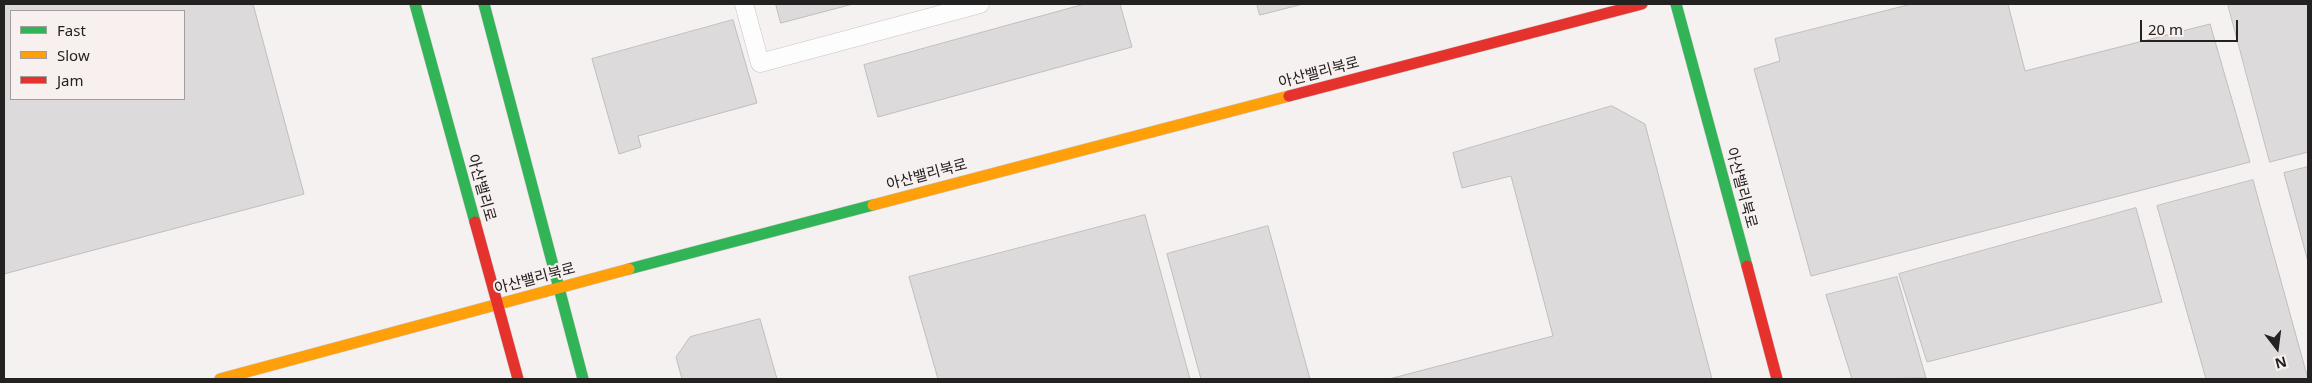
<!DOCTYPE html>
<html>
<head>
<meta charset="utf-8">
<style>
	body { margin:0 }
	#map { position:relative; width:2312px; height:383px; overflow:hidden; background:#f5f1f1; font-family:"Noto Sans",sans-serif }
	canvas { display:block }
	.frame { position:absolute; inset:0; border:5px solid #242221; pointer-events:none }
	.legend { position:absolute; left:10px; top:10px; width:175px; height:90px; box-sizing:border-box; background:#f7f0ef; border:1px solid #a39e9d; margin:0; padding:6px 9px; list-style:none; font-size:15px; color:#242221 }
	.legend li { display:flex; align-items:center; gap:10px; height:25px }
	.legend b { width:25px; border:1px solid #a39e9d }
	.north { position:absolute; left:2252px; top:323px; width:50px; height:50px; -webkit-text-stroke:4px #f7f0ef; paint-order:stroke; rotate:165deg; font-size:14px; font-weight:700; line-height:20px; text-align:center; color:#242221 }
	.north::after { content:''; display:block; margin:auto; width:18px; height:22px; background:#242221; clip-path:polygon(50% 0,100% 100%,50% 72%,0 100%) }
	.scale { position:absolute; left:2140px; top:20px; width:98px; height:22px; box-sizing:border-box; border:2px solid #242221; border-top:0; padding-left:6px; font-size:15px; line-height:18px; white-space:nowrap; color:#242221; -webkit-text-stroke:4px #f7f0ef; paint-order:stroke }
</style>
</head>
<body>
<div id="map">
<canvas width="2312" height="383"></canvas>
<div class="frame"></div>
<ul class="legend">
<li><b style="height:6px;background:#30b455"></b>Fast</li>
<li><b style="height:6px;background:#ff9f0a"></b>Slow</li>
<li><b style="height:6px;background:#e5322d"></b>Jam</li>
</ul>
<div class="north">N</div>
<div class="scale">20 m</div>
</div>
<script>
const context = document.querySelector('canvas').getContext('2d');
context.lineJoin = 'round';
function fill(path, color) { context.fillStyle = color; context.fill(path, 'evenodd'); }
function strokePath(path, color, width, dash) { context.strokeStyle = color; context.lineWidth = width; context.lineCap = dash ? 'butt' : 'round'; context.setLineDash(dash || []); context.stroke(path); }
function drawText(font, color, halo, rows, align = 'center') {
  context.font = font + ' "Noto Sans","Noto Sans KR",sans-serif'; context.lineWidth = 4; context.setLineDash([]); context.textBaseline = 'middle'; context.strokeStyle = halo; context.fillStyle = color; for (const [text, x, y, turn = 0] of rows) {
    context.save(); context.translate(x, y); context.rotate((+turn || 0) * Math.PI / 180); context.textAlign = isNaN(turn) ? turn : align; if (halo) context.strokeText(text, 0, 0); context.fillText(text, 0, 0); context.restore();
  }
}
const building = new Path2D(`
	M4,4h249l51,190 -300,80zM11,11h173v88h-173z
	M776,4h77l-72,19z
	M1085,4h35l12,43 -254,70 -14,-52z
	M1257,4h46l-43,11z
	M1912,4h96l17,67 185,-47 40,138 -439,114 -57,-207 26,-8 -5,-22z
	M2228,4h80v148l-38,10z
	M733,20l24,83 -119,33 3,11 -22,7 -27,-95z
	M1612,106l33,18 67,255h-323l164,-43 -42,-160 -49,12 -9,-35z
	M2308,167v95l-24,-89z
	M2253,180l55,199h-102l-49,-173z
	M2136,208l26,94 -235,60 -28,-88z
	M1145,215l45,164h-252l-29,-102z
	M1268,226l42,153h-109l-34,-125z
	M1897,277l29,101 -74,1 -26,-84z
	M760,319l17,60h-95l-6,-22 14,-20z`);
fill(building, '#dcdada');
strokePath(building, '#c0bdbd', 1);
const lane = new Path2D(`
	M744,4l16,59 220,-59`);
const fast = new Path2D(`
	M415,4l60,218
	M484,4l99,375
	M1676,4l71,262
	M629,269l244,-64`);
const slow = new Path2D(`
	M873,205l416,-109
	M220,379l409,-110`);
const jam = new Path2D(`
	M1289,96l353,-92
	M475,222l43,157
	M1747,266l30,113`);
strokePath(lane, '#c8c5c4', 19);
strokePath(fast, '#c8c5c4', 12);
strokePath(slow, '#c8c5c4', 12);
strokePath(jam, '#c8c5c4', 12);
strokePath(lane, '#fefdfd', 18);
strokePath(fast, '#30b455', 11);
strokePath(slow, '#ff9f0a', 11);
strokePath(jam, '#e5322d', 11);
drawText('15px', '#242221', '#f7f0ef', [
	["아산밸리북로",1319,73,-15],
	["아산밸리북로",927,175,-15],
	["아산밸리로",481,188,74],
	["아산밸리북로",1741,188,75],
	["아산밸리북로",535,279,-15]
]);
</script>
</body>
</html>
